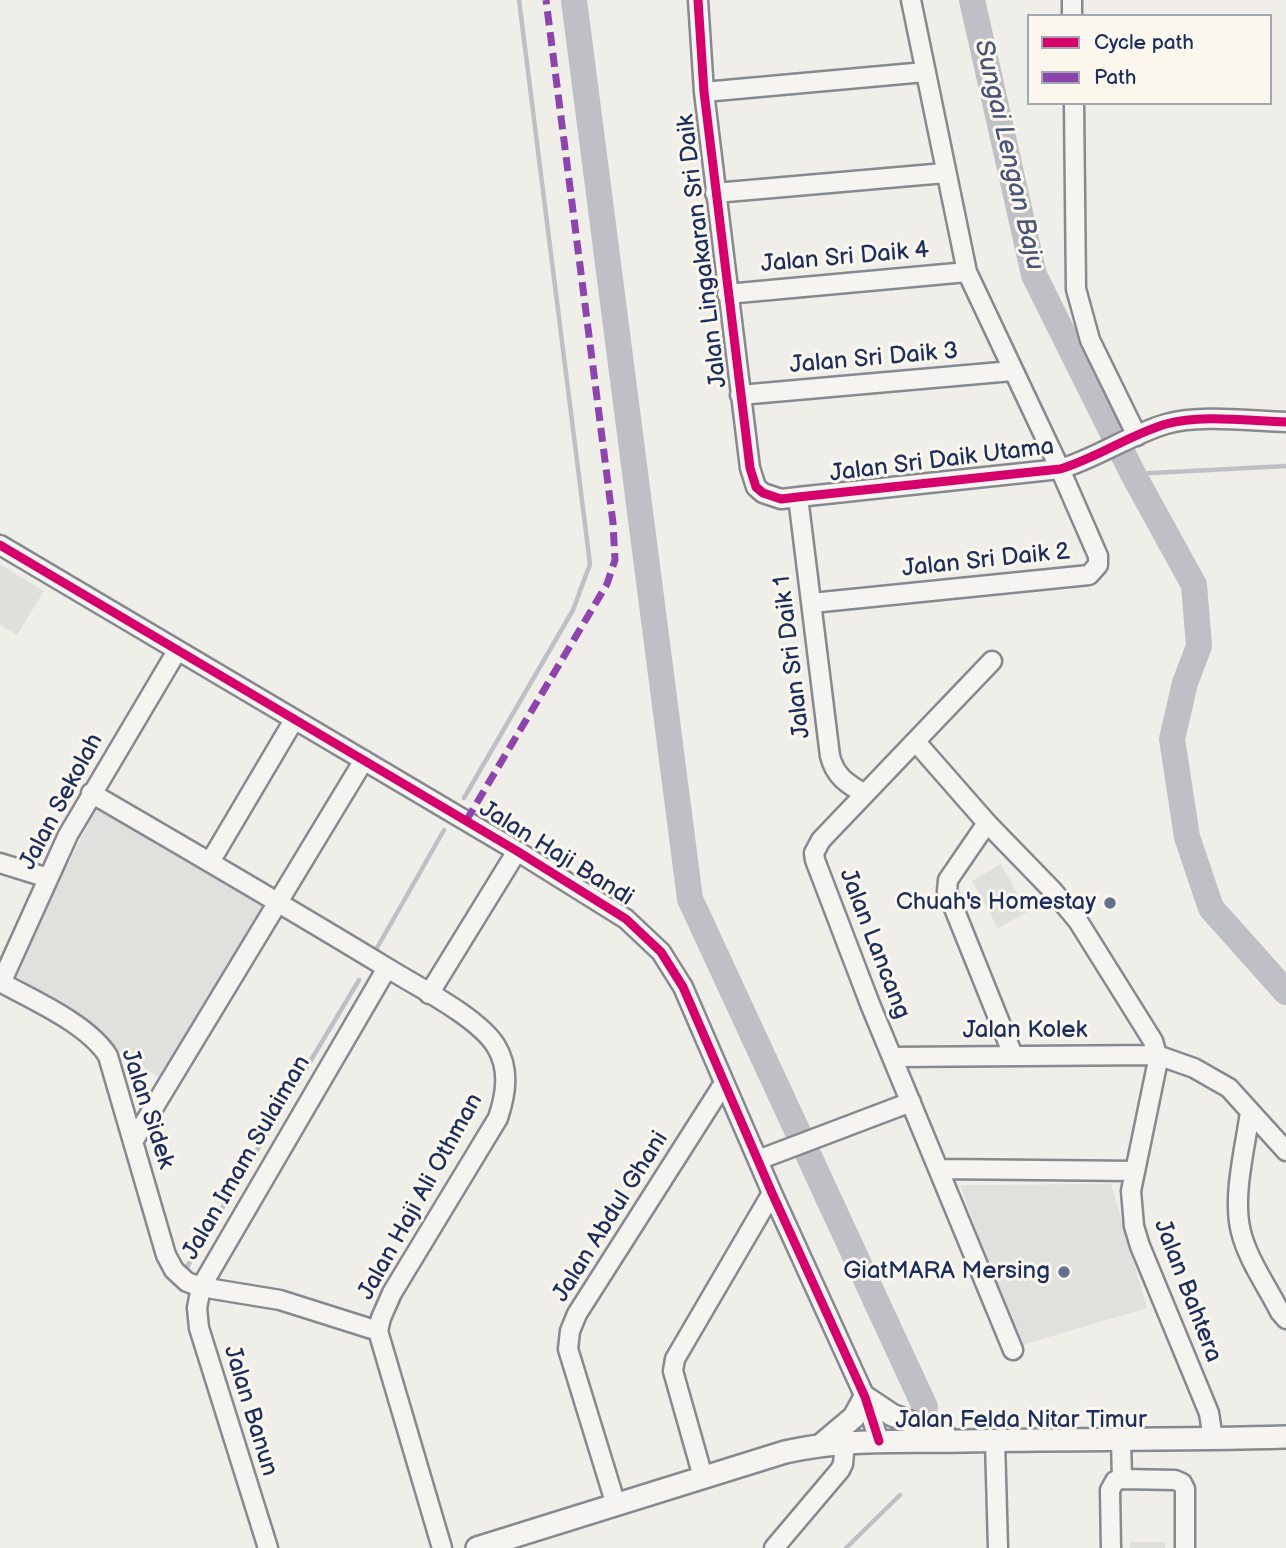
<!DOCTYPE html>
<html>
<head>
<meta charset="utf-8">
<style>
	body { margin:0 }
	#map { position:relative; width:1286px; height:1548px; overflow:hidden; background:#efeee9; font-family:"Balsamiq Sans",sans-serif }
	canvas { display:block }
	.legend { position:absolute; left:1027px; top:14px; width:245px; height:91px; box-sizing:border-box; background:#fbf7ec; border:2px solid #a1a7b3; margin:0; padding:9px 12px; list-style:none; font-size:21px; color:#1b2f5e }
	.legend li { display:flex; align-items:center; gap:14px; height:35px }
	.legend b { width:35px; border:2px solid #a1a7b3 }
</style>
</head>
<body>
<div id="map">
<canvas width="1286" height="1548"></canvas>
<ul class="legend">
<li><b style="height:9px;background:#d6006c"></b>Cycle path</li>
<li><b style="height:9px;background:#8e44ad"></b>Path</li>
</ul>
</div>
<script>
const context = document.querySelector('canvas').getContext('2d');
context.lineJoin = 'round';
function fill(path, color) { context.fillStyle = color; context.fill(path, 'evenodd'); }
function strokePath(path, color, width, dash) { context.strokeStyle = color; context.lineWidth = width; context.lineCap = dash ? 'butt' : 'round'; context.setLineDash(dash || []); context.stroke(path); }
function drawText(font, color, halo, rows, align = 'center') {
  context.font = font + ' "Balsamiq Sans",sans-serif'; context.lineWidth = 6; context.setLineDash([]); context.textBaseline = 'middle'; context.strokeStyle = halo; context.fillStyle = color; for (const [text, x, y, turn = 0] of rows) {
    context.save(); context.translate(x, y); context.rotate((+turn || 0) * Math.PI / 180); context.textAlign = isNaN(turn) ? turn : align; if (halo) context.strokeText(text, 0, 0); context.fillText(text, 0, 0); context.restore();
  }
}
fill(new Path2D(`
	M97,807l170,100 -105,173 -152,-104z
	M1111,1184l36,124 -128,38 -59,-161z`), '#e0e0dd');
fill(new Path2D(`
	M0,564l44,27 -27,44 -17,-10z
	M1001,864l26,48 -29,16 -26,-47z
	M1130,1542h35v6h-35z`), '#dfdfdc');
strokePath(new Path2D(`
	M1133,474l153,-8
	M464,798l109,-188 17,-46 -71,-564
	M377,948l67,-118
	M187,1267l172,-287
	M846,1548l54,-53`), '#bec0c6', 4.5);
strokePath(new Path2D(`
	M574,0l116,899 235,508
	M972,0l62,275 99,199 61,111 5,61 -14,37 -13,56 15,98 24,71 75,84`), '#bec0c6', 26);
const minor = new Path2D(`
	M698,0l6,92 46,376 6,19 7,6 18,6 17,-2 262,-28c37,-11 69,-34 106,-45 35,-10 83,-3 120,-2
	M1072,0v16
	M704,92l221,-20
	M1074,103l2,186 14,51 47,96
	M715,193l230,-20
	M727,294l240,-22
	M740,395l272,-24
	M798,497l32,259c5,20 17,28 35,38
	M0,545l517,306 109,68 35,33 22,35 89,206 93,204 14,44
	M812,603l277,-28 9,-10v-9l-38,-87 -93,-197 -56,-272
	M992,661l-171,179 -7,13 1,7 55,144 143,346
	M916,742l71,81 66,68 25,30 75,120 4,14v10l-26,126 3,35 6,20 69,167 4,26
	M91,793c100,58 199,116 298,176 29,18 89,48 107,77 14,23 10,48 2,72l-106,175 -11,25 -3,13 64,217
	M987,823l-39,57 -1,11 66,164
	M210,862l84,-142
	M0,863l48,15
	M0,982c33,18 88,42 108,74l58,199 8,15 13,12 14,5 79,13 98,31
	M1,983l67,-148 109,-184
	M429,994l88,-143
	M893,1057l264,-2 37,13 35,20 57,63
	M1250,1112c-5,37 -18,85 -9,120 7,28 26,54 39,80l6,7
	M134,1140l230,-380
	M758,1160l153,-58
	M940,1169l195,2
	M1121,1440l1,39
	M995,1441l3,107
	M703,1477l-30,-106 2,-12 97,-166
	M1122,1479l53,1 7,3 3,6v59
	M616,1505l-48,-156 2,-18 7,-17 147,-231
	M268,1548l-69,-220 -2,-20 4,-21 186,-319
	M774,1548l66,-78 3,-6 2,-22
	M1111,1548l-1,-58 5,-9 7,-2`);
const major = new Path2D(`
	M822,1444l32,-27 11,-20 27,18 54,21
	M477,1548l308,-96c62,-14 117,-10 181,-11 106,-2 213,-1 320,-4`);
strokePath(minor, '#868a90', 23);
strokePath(major, '#868a90', 26);
strokePath(minor, '#f5f4f0', 18);
strokePath(major, '#f5f4f0', 21);
strokePath(new Path2D(`
	M466,821l141,-237 8,-24 -2,-37 -67,-523`), '#8e44ad', 7, [14, 7]);
strokePath(new Path2D(`
	M698,0l6,92 46,376 6,19 7,6 18,6 17,-2 262,-28c37,-11 69,-34 106,-45 35,-10 83,-3 120,-2
	M0,545l517,306 109,68 35,33 22,35 89,206 93,204 14,44`), '#d6006c', 9);
for (const [x, y, r, color] of [
	[1110,903,7,"#65728f"],
	[1064,1272,7,"#65728f"]
]) { const dot = new Path2D(); dot.arc(x, y, r, 0, 2 * Math.PI); context.fillStyle = color; context.fill(dot); strokePath(dot, '#fbf7ec', 2.5); }
drawText('24px', '#1b2f5e', '#fbf7ec', [
	["Jalan Lingakaran Sri Daik",703,251,-97],
	["Jalan Sri Daik 4",845,258,-5],
	["Jalan Sri Daik 3",874,359,-5],
	["Jalan Sri Daik Utama",942,461,-7],
	["Jalan Sri Daik 2",986,561,-6],
	["Jalan Sri Daik 1",793,657,-97],
	["Jalan Sekolah",62,802,-62],
	["Jalan Haji Bandi",556,854,32],
	["Jalan Lancang",874,944,69],
	["Jalan Kolek",1025,1031],
	["Jalan Sidek",147,1109,72],
	["Jalan Imam Sulaiman",247,1158,-60],
	["Jalan Haji Ali Othman",421,1197,-61],
	["Jalan Abdul Ghani",611,1217,-58],
	["Jalan Bahtera",1187,1291,69],
	["Jalan Banun",250,1411,73],
	["Jalan Felda Nitar Timur",1021,1421]
]);
drawText('24px', '#1b2f5e', '#fbf7ec', [
	["Chuah's Homestay",1096,903],
	["GiatMARA Mersing",1050,1272]
], 'right');
drawText('italic 26px', '#465579', '#fbf7ec', [
	["Sungai Lengan Baju",1008,155,77]
]);
</script>
</body>
</html>
